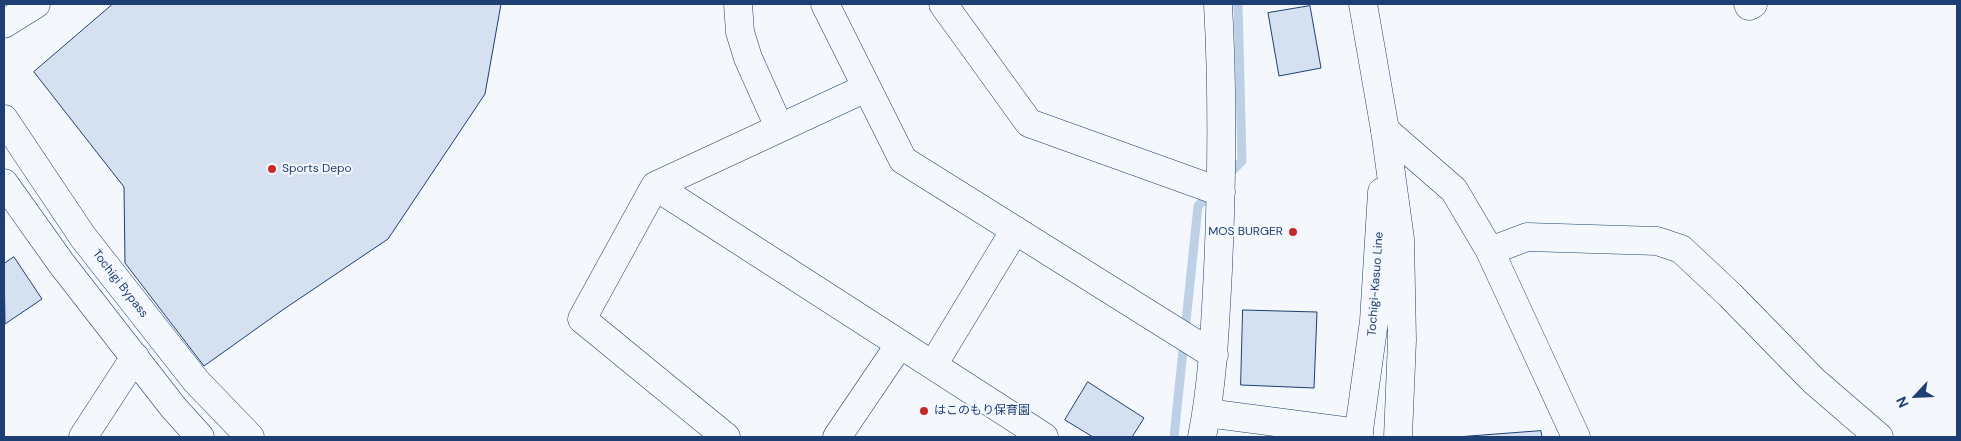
<!DOCTYPE html>
<html>
<head>
<meta charset="utf-8">
<style>
	body { margin:0 }
	#map { position:relative; width:1961px; height:441px; overflow:hidden; background:#f4f7fb; font-family:"DM Sans",sans-serif }
	canvas { display:block }
	.frame { position:absolute; inset:0; border:5px solid #1d3f73; pointer-events:none }
	.north { position:absolute; left:1891px; top:371px; width:50px; height:50px; -webkit-text-stroke:4px #f4f7fb; paint-order:stroke; rotate:245deg; font-size:14px; font-weight:700; line-height:20px; text-align:center; color:#1d3f73 }
	.north::after { content:''; display:block; margin:auto; width:18px; height:22px; background:#1d3f73; clip-path:polygon(50% 0,100% 100%,50% 72%,0 100%) }
</style>
</head>
<body>
<div id="map">
<canvas width="1961" height="441"></canvas>
<div class="frame"></div>
<div class="north">N</div>
</div>
<script>
const context = document.querySelector('canvas').getContext('2d');
context.lineJoin = 'round';
function strokePath(path, color, width, dash) { context.strokeStyle = color; context.lineWidth = width; context.lineCap = dash ? 'butt' : 'round'; context.setLineDash(dash || []); context.stroke(path); }
function fill(path, color) { context.fillStyle = color; context.fill(path, 'evenodd'); }
function drawText(font, color, halo, rows, align = 'center') {
  context.font = font + ' "DM Sans","Noto Sans JP",sans-serif'; context.lineWidth = 4; context.setLineDash([]); context.textBaseline = 'middle'; context.strokeStyle = halo; context.fillStyle = color; for (const [text, x, y, turn = 0] of rows) {
    context.save(); context.translate(x, y); context.rotate((+turn || 0) * Math.PI / 180); context.textAlign = isNaN(turn) ? turn : align; if (halo) context.strokeText(text, 0, 0); context.fillText(text, 0, 0); context.restore();
  }
}
strokePath(new Path2D(`
	M1228,175l14,-14 -4,-157
	M1174,437l24,-231 14,-14`), '#bed0e5', 9);
const building = new Path2D(`
	M113,4h388l-16,90 -97,145 -104,70 -80,57 -79,-103 -1,-76 -90,-115z
	M1310,6l11,62 -42,8 -11,-63z
	M14,257l28,42 -37,25 -1,-60z
	M1243,310l74,2 -3,76 -73,-3z
	M1088,382l56,36 -12,19h-39l-28,-17z
	M1541,431l1,6h-85z`);
fill(building, '#d5e0f0');
strokePath(building, '#1d3f73', 1);
const minor = new Path2D(`
	M738,4l2,28 8,26 31,69
	M825,4l78,156 311,195
	M943,4l86,119 192,69
	M1748,4l1,2 4,-2
	M4,24l32,-20
	M1385,130l69,60 36,61 86,186
	M655,186l389,251
	M1490,251l37,-14 130,4 24,8 49,46 84,86 65,56
	M933,365l82,-135
	M1207,413l152,20
	M83,437l52,-80
	M726,437l-144,-118 73,-133 211,-98
	M837,437l63,-93
	M1202,437c11,-55 13,-111 16,-167 4,-89 5,-177 0,-266`);
const major = new Path2D(`
	M1363,4l22,126 15,109 2,101 -4,97
	M4,119l79,118 113,144 54,56
	M4,183l57,80 112,144 27,30
	M1358,437l16,-116 8,-129`);
strokePath(minor, '#1d3f73', 29);
strokePath(major, '#1d3f73', 29);
strokePath(minor, '#f4f7fb', 28);
strokePath(major, '#f4f7fb', 28);
for (const [x, y, r, color] of [
	[272,169,5,"#c62828"],
	[1293,232,5,"#c62828"],
	[924,411,5,"#c62828"]
]) { const dot = new Path2D(); dot.arc(x, y, r, 0, 2 * Math.PI); context.fillStyle = color; context.fill(dot); strokePath(dot, '#f4f7fb', 2); }
drawText('12px', '#1d3f73', '#f4f7fb', [
	["Sports Depo",282,169],
	["MOS BURGER",1283,232,"right"],
	["はこのもり保育園",934,411]
], 'left');
drawText('12px', '#1d3f73', '#f4f7fb', [
	["Tochigi Bypass",120,284,52],
	["Tochigi-Kasuo Line",1376,284,-86]
]);
</script>
</body>
</html>
